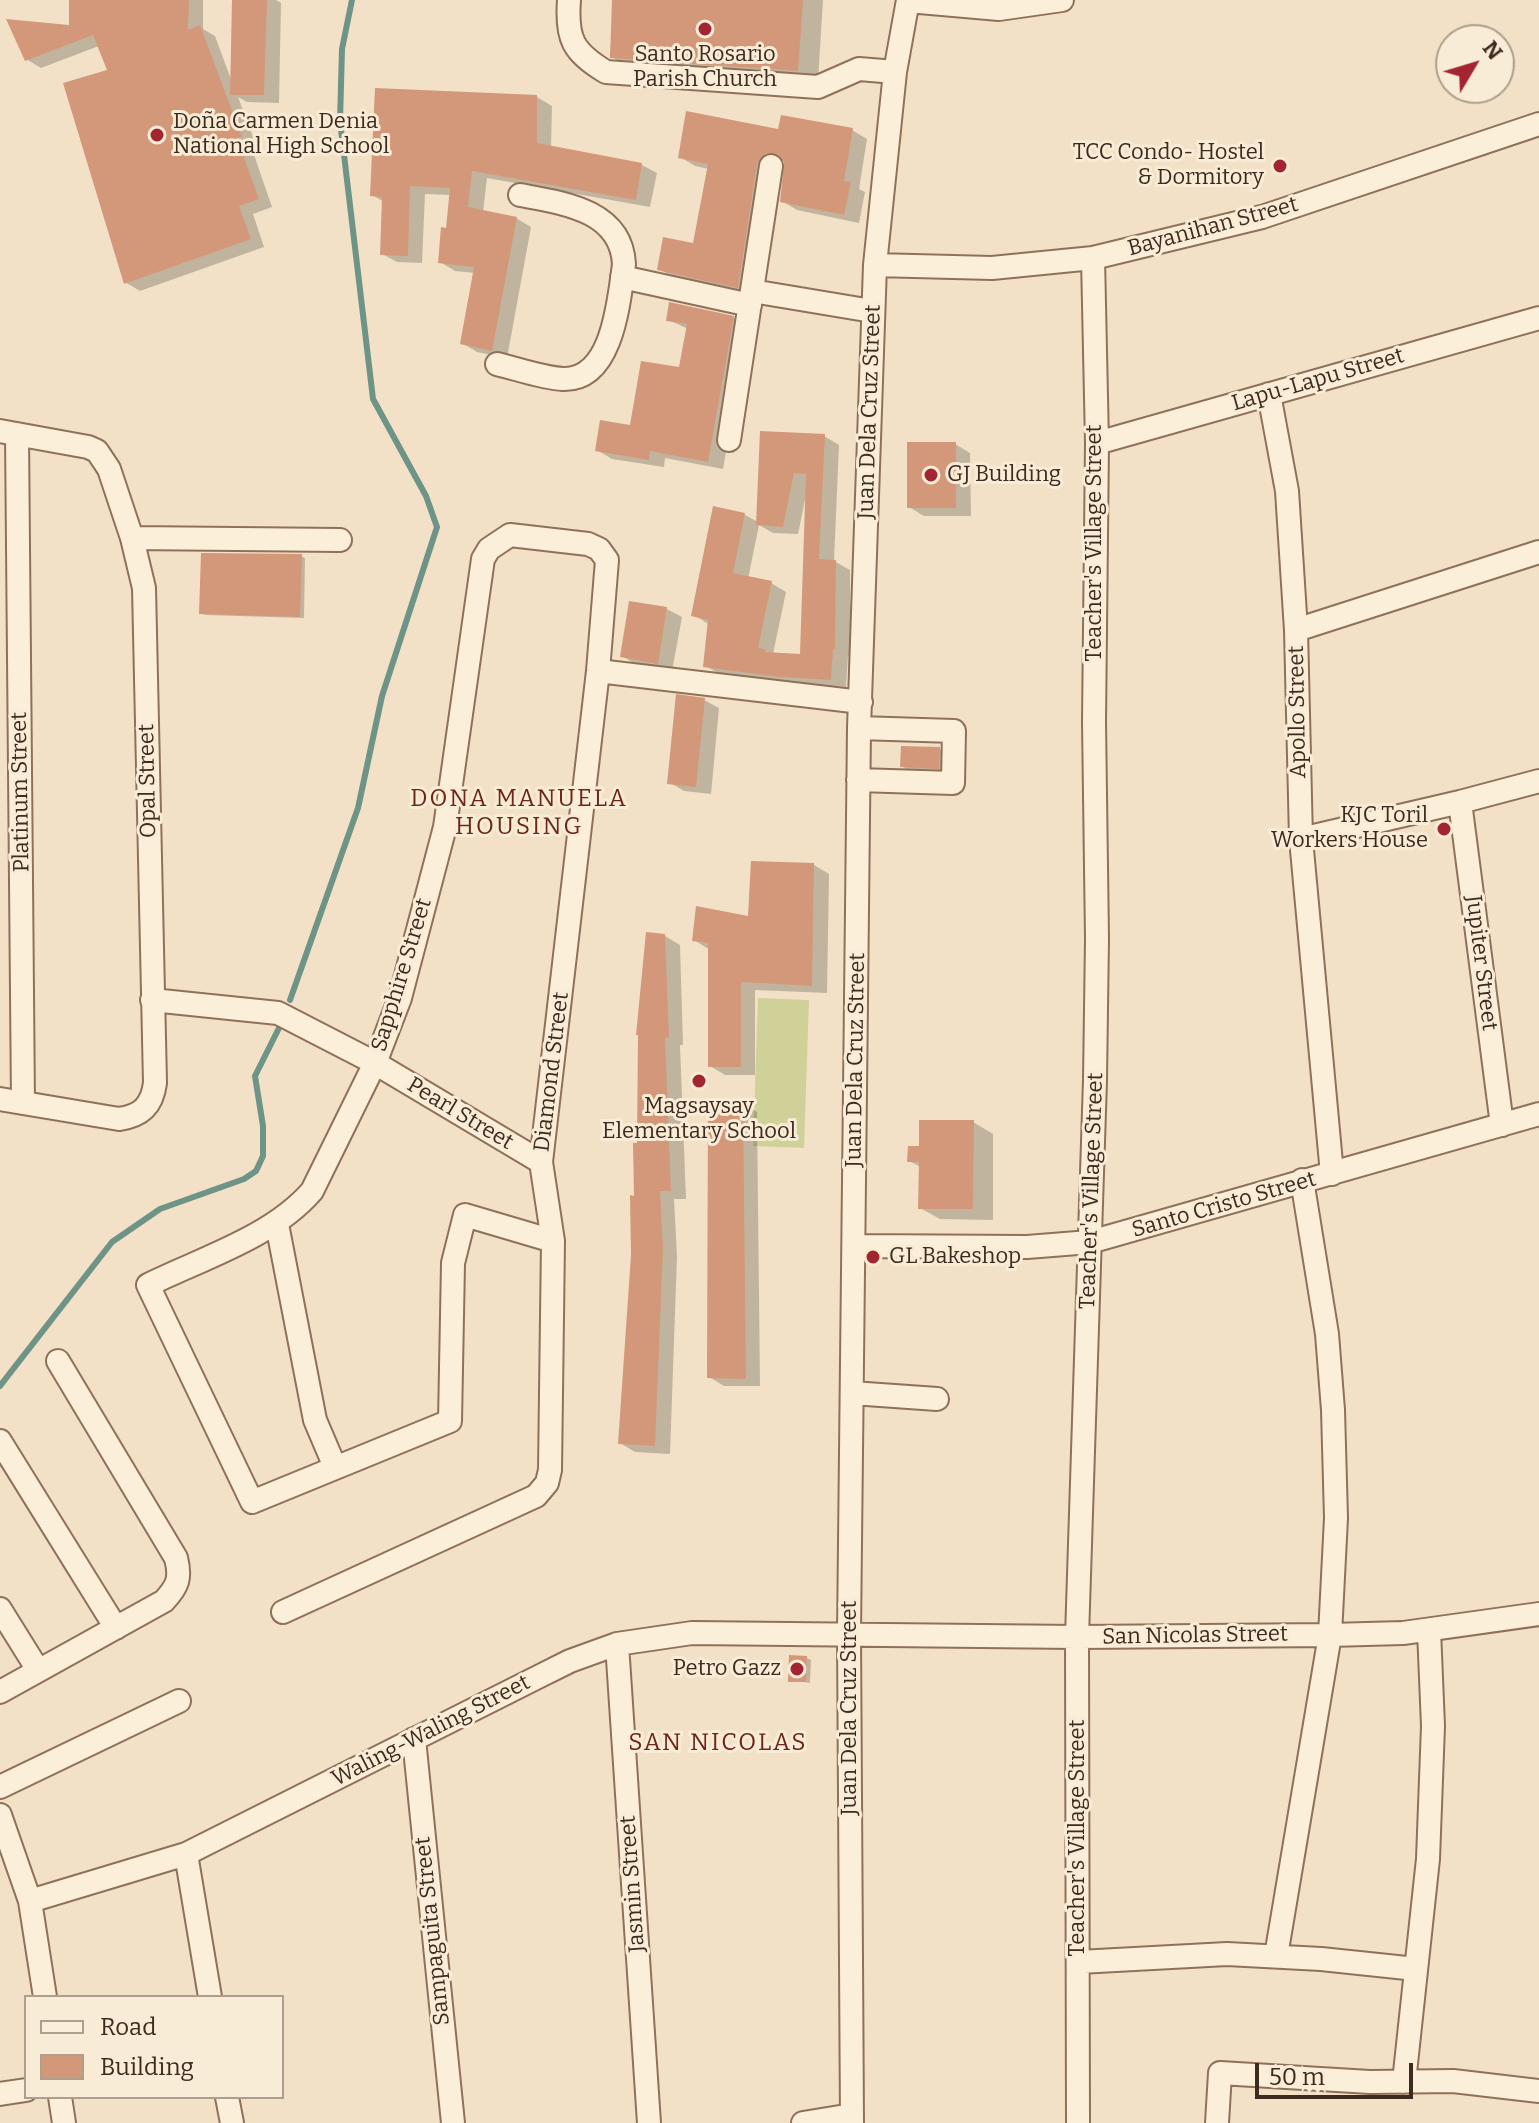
<!DOCTYPE html>
<html>
<head>
<meta charset="utf-8">
<style>
	body { margin:0 }
	#map { position:relative; width:1539px; height:2123px; overflow:hidden; background:#f2e1c6; font-family:Bitter,serif }
	canvas { display:block }
	.legend { position:absolute; left:24px; top:1995px; width:260px; height:104px; box-sizing:border-box; background:#f8ecd6; border:2px solid #ae9f8d; margin:0; padding:10px 14px; list-style:none; font-size:24px; color:#3e2b1f }
	.legend li { display:flex; align-items:center; gap:16px; height:40px }
	.legend b { width:40px; border:2px solid #ae9f8d }
	.north { position:absolute; left:1435px; top:24px; width:80px; height:80px; box-sizing:border-box; background:#f8ecd6; border:2px solid #ae9f8d; border-radius:50%; rotate:52deg; font-size:22px; font-weight:700; line-height:32px; text-align:center; color:#3e2b1f }
	.north::after { content:''; display:block; margin:auto; width:28px; height:36px; background:#a32531; clip-path:polygon(50% 0,100% 100%,50% 72%,0 100%) }
	.scale { position:absolute; left:1255px; top:2063px; width:158px; height:36px; box-sizing:border-box; border:4px solid #3e2b1f; border-top:0; padding-left:10px; font-size:24px; line-height:28px; white-space:nowrap; color:#3e2b1f; -webkit-text-stroke:6px #f8ecd6; paint-order:stroke }
</style>
</head>
<body>
<div id="map">
<canvas width="1539" height="2123"></canvas>
<ul class="legend">
<li><b style="height:10px;background:#fbefda"></b>Road</li>
<li><b style="height:22px;background:#d39779"></b>Building</li>
</ul>
<div class="north">N</div>
<div class="scale">50 m</div>
</div>
<script>
const context = document.querySelector('canvas').getContext('2d');
context.lineJoin = 'round';
function fill(path, color) { context.fillStyle = color; context.fill(path, 'evenodd'); }
function strokePath(path, color, width, dash) { context.strokeStyle = color; context.lineWidth = width; context.lineCap = dash ? 'butt' : 'round'; context.setLineDash(dash || []); context.stroke(path); }
function drawText(font, color, halo, rows, align = 'center') {
  context.font = font + ' Bitter,serif'; context.lineWidth = 6; context.setLineDash([]); context.textBaseline = 'middle'; context.strokeStyle = halo; context.fillStyle = color; for (const [text, x, y, turn = 0] of rows) {
    context.save(); context.translate(x, y); context.rotate((+turn || 0) * Math.PI / 180); context.textAlign = isNaN(turn) ? turn : align; if (halo) context.strokeText(text, 0, 0); context.fillText(text, 0, 0); context.restore();
  }
}
fill(new Path2D(`
	M758,998l51,2 -5,148 -51,-2z`), '#d0d198');
fill(new Path2D(`
	M71,0h132v29l12,7 17,46 2,-82h42l5,3 -2,100 -32,-1 -9,-5 18,48 -5,1 21,61 -19,7 11,33 -124,44 -15,-9 -15,-211 -11,-25 -58,22 -15,-9 45,-32z
	M614,0h209l-5,81 -188,-14 -20,-11z
	M537,97l15,9 -1,42 91,17 15,8 -7,34 -163,-29 -4,34 33,6 15,9 -24,131 -30,-6 -15,-9 13,-70 -20,-2 -15,-9 7,-32 4,-35 -26,-1 -3,69 -25,-1 -15,-8 2,-52 -12,-7z
	M852,130l15,9 -8,50 6,3 -6,31 -62,-13 -15,-9 4,-40 -3,-1 -8,5 -22,130 -79,-17 -15,-9 36,-23 14,-77 -14,-3 -15,-9 100,-26z
	M733,318l15,8 -25,143 -58,-11 -1,9 -52,-8 -15,-9 35,-23 49,-57 7,-41 -19,-9z
	M762,433l62,3 15,9 -5,116 16,9v86h-2l-2,31 -49,-2 -77,-11 -15,-8 5,-41 -16,-10 21,-107 30,7 13,7zM805,500h2l-5,156 -29,-2 13,-62 -15,-9 -23,-4 11,-54 14,8 25,1z
	M955,444l15,9 1,63h-47l-15,-9z
	M301,556l4,2 -1,60 -99,-3 -4,-2z
	M667,609l15,8 -10,54 -35,-6 -15,-9z
	M704,700l15,8 -8,86 -27,-3 -15,-9z
	M939,749l4,2v19l-37,-1 -4,-3z
	M814,865l15,9 -2,119 -72,-3v85h-30l-15,-9v-116l-16,-10 56,-22z
	M665,936l15,9 3,100h-3l6,154h-12l3,58 -7,197 -35,-2 -15,-9 19,-297z
	M742,1103l15,9 3,274h-36l-15,-9z
	M973,1122l20,12v86l-53,-1 -20,-11 1,-41 -12,-6 12,-13z
	M807,1658l4,2 -1,23 -20,-3z`), '#0003');
strokePath(new Path2D(`
	M290,1000l68,-192 24,-112 55,-169 -11,-31 -53,-97 -33,-278 2,-72 10,-49
	M0,1386l112,-144 48,-33 84,-30 12,-8 7,-15v-30l-8,-50 24,-48`), '#6d9487', 6);
fill(new Path2D(`
	M69,0h120l-1,30 12,-5 42,112 -5,1 22,61 -20,7 12,33 -127,45 -61,-201 44,-13 -14,-35 -68,26 -19,-42 63,6z
	M232,0h35l-3,95h-34z
	M612,0h191l-5,71 -188,-13z
	M375,88l162,7v48l105,20 -6,37 -164,-29 -4,36 49,10 -25,134 -32,-7 14,-77 -36,-4 3,-36 5,1 4,-40 -40,-2 -2,70 -28,-1 2,-58 -12,-1z
	M686,111l92,18 3,-14 72,13 -9,53 7,1 -7,33 -64,-13 4,-40 -5,-7 -12,-2 -6,4 -4,7 -19,124 -81,-18 6,-33 30,6 15,-79 -30,-6z
	M669,302l65,14 -26,146 -58,-11 -1,9 -54,-9 5,-31 30,5 11,-64 38,6 8,-43 -21,-3z
	M760,431l65,3 -6,125 17,1 -1,89h-2l-2,31 -51,-3 -77,-10 5,-47 -17,-4 22,-110 32,7 -12,60 39,8 -14,67 7,1v3l35,2 6,-180 -12,-1 -11,54 -27,-2z
	M907,442h49v66h-49z
	M201,553l101,1 -2,63 -101,-3z
	M629,601l38,6 -9,57 -38,-7z
	M676,694l29,4 -9,89 -29,-3z
	M901,746l39,1 -1,22 -39,-2z
	M751,861l63,2 -2,123 -71,-4v85h-33v-124l-16,-2 4,-35 52,10z
	M646,932l19,2 4,104h-4l6,153h-11l3,57 -8,198 -37,-2 13,-189 -1,-60 4,1 -1,-53h4l1,-108h-2z
	M743,1101l3,278 -39,-1 1,-276z
	M919,1120h55l-1,89h-55l1,-47h-12l1,-16h11z
	M789,1655l18,1 -1,26h-18z`), '#d39779');
const minor = new Path2D(`
	M569,0c-3,39 4,52 37,72l212,15 41,-18 36,3
	M908,1l91,8 63,-9
	M875,265l117,3 101,-10 169,-41 277,-93
	M622,277l128,28
	M752,291l120,20
	M497,364c21,5 45,14 66,15 50,2 56,-79 61,-115 -3,-54 -61,-61 -104,-69
	M1269,394l18,97 9,139 5,209 31,335
	M0,431l88,16 9,4 12,18 23,69 12,50 11,495c-3,23 -14,33 -36,36l-119,-20
	M17,434l6,669
	M729,440l42,-274
	M1097,443l442,-125
	M132,538l208,2
	M1296,630l243,-78
	M598,671l263,31
	M858,780l95,3 1,-52 -95,-3
	M1460,802l42,323
	M1301,839l159,-37 79,-21
	M152,1000l126,13 97,50 166,99
	M277,1224l38,196 20,47
	M854,1246l173,1 63,-5 449,-128
	M852,1393l85,6
	M0,1441l116,187
	M0,1609l38,61
	M283,1612l253,-116 11,-13 3,-13 3,-229 -12,-79 57,-491 9,-111 -8,-11 -11,-5 -78,-9 -21,14 -6,10 -38,268 -45,171 -25,65 -63,128c-40,46 -109,67 -164,94l104,217 198,-81 3,-158 12,-48 88,26
	M617,1644l32,479
	M0,1692l164,-91c14,-15 17,-23 12,-43l-118,-197
	M414,1739l39,384
	M0,1787l179,-86
	M0,1815l30,86 15,96
	M186,1854l24,143
	M30,1901l156,-47 352,-177 32,-16 47,-17 75,-11 385,4 253,-2 73,-2 136,-19
	M1276,1956l54,-321 6,-117 -3,-108 -6,-76 -25,-154
	M1079,1962l148,-8 94,5 95,10
	M1404,2082l24,-223 5,-133 -4,-96
	M0,2094l26,-4
	M60,2097l4,26
	M227,2097l5,26
	M803,2123l49,-8
	M852,2123l-3,-490 10,-905 16,-463 20,-193 13,-72
	M1078,2123l-1,-486 18,-557 2,-141 -3,-217 3,-279 -4,-185
	M1217,2123l3,-50 150,9 83,-1 86,10`);
strokePath(minor, '#8f715a', 26);
strokePath(minor, '#fbefda', 22);
for (const [x, y, r, color] of [
	[705,29,8,"#a32531"],
	[157,135,8,"#a32531"],
	[1280,166,8,"#a32531"],
	[931,475,8,"#a32531"],
	[1444,829,8,"#a32531"],
	[699,1081,8,"#a32531"],
	[873,1257,8,"#a32531"],
	[797,1669,8,"#a32531"]
]) { const dot = new Path2D(); dot.arc(x, y, r, 0, 2 * Math.PI); context.fillStyle = color; context.fill(dot); strokePath(dot, '#f8ecd6', 3); }
drawText('22px', '#3e2b1f', '#f8ecd6', [
	["Santo Rosario",705,55,"center"],
	["Parish Church",705,80,"center"],
	["Doña Carmen Denia",173,122],
	["National High School",173,147],
	["TCC Condo- Hostel",1264,153,"right"],
	["& Dormitory",1264,178,"right"],
	["GJ Building",947,475],
	["KJC Toril",1428,816,"right"],
	["Workers House",1428,841,"right"],
	["Magsaysay",699,1107,"center"],
	["Elementary School",699,1132,"center"],
	["GL Bakeshop",889,1257],
	["Petro Gazz",781,1669,"right"]
], 'left');
drawText('22px', '#3e2b1f', '#f8ecd6', [
	["Bayanihan Street",1213,227,-15],
	["Lapu-Lapu Street",1318,380,-16],
	["Juan Dela Cruz Street",870,412,-88],
	["Teacher's Village Street",1095,543,-90],
	["Apollo Street",1298,712,-91],
	["Opal Street",148,781,-91],
	["Platinum Street",21,792,-91],
	["Jupiter Street",1481,963,83],
	["Sapphire Street",402,975,-73],
	["Juan Dela Cruz Street",856,1060,-89],
	["Diamond Street",552,1072,-83],
	["Pearl Street",460,1114,31],
	["Teacher's Village Street",1092,1191,-88],
	["Santo Cristo Street",1224,1205,-16],
	["San Nicolas Street",1195,1636,-1],
	["Juan Dela Cruz Street",850,1708,-90],
	["Waling-Waling Street",431,1731,-27],
	["Teacher's Village Street",1078,1838,-90],
	["Jasmin Street",633,1884,-94],
	["Sampaguita Street",433,1931,-96]
]);
context.letterSpacing = '2px';
drawText('24px', '#6e251a', '#f8ecd6', [
	["DONA MANUELA",519,799],
	["HOUSING",519,827],
	["SAN NICOLAS",718,1743]
]);
context.letterSpacing = '0px';
</script>
</body>
</html>
